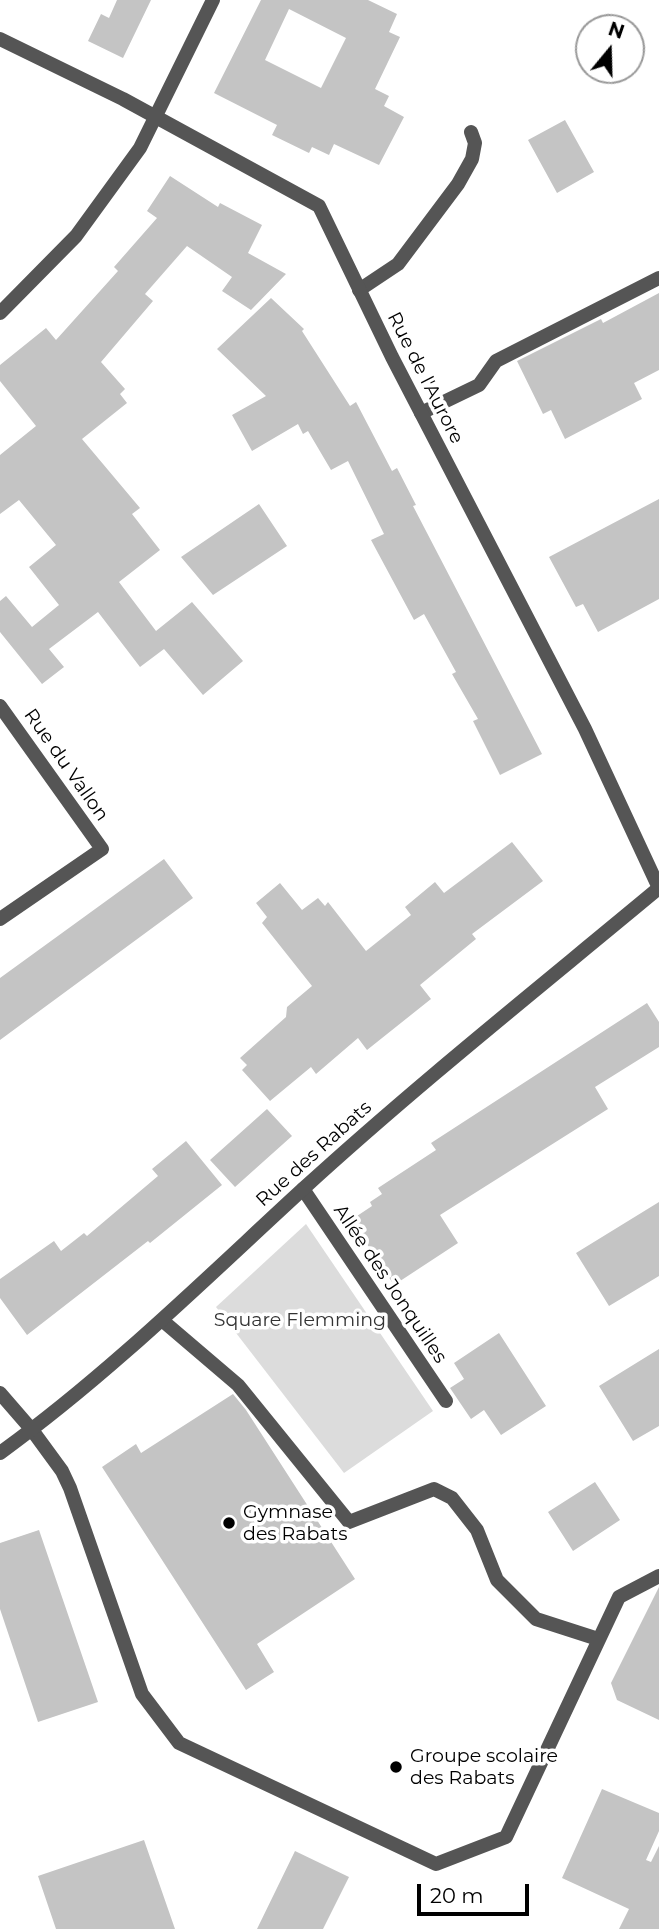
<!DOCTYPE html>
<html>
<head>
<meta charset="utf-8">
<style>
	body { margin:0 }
	#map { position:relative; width:659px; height:1929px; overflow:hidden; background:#fff; font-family:Montserrat,sans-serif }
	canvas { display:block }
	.north { position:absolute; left:575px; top:14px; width:70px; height:70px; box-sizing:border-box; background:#fff; border:2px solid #999; border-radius:50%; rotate:19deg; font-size:19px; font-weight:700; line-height:28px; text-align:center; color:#000 }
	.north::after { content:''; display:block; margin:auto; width:24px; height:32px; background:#000; clip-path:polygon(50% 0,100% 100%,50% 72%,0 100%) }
	.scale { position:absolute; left:417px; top:1884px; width:112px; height:32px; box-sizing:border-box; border:4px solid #000; border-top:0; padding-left:9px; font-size:21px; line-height:24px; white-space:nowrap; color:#000; -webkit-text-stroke:5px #fff; paint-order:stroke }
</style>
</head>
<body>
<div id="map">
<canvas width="659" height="1929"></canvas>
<div class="north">N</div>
<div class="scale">20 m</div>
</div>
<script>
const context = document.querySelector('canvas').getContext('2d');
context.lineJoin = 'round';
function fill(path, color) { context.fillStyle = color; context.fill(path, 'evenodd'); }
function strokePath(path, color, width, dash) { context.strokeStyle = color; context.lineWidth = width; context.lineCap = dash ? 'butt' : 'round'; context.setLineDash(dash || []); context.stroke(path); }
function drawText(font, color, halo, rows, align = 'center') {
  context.font = font + ' Montserrat,sans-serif'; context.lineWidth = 7; context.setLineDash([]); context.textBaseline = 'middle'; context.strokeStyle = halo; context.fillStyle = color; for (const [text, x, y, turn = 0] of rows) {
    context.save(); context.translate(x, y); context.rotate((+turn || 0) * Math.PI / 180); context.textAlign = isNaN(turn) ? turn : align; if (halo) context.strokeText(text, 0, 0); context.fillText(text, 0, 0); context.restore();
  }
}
fill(new Path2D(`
	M306,1224l127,187 -89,62 -128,-166z`), '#dcdcdc');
fill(new Path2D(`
	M117,0h34l-28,58 -35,-17 13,-27 8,4z
	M261,0h107l29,14 -8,18 11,5 -25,52 14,7 -5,10 20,11 -25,48 -45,-21 -5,11 -17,-8 -3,6 -37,-18 5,-10 -63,-32zM289,9l57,29 -25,50 -56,-28z
	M565,120l29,52 -37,21 -29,-53z
	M170,176l48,31 2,-4 42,22 -14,28 38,21 -35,36 -29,-19 10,-14 -45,-31 -42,48 8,7 -52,61 24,27 -5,5 7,9 -45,36 58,69 -8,6 28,36 -41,32 37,49 36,-29 51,59 -40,34 -39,-46 -24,18 -42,-55 -49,37 15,18 -22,17 -42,-52v-31l6,-5 26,31 27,-22 -30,-38 27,-22 -37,-45 -19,14v-59l36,-29 -36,-45v-16l46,-37 10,12 62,-69 -4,-4 43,-49 -10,-7z
	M659,293v77l-25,13 8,16 -77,40 -14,-29 -8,4 -26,-53 84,-42 2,4z
	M271,298l33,31 -2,2 48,75 6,-4 36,69 5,-3 19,37 -3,1 129,248 -42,21 -27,-54 5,-2 -26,-45 4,-2 -32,-58 -10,6 -43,-80 13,-6 -36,-73 -17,9 -23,-39 -5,3 -5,-10 -46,27 -20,-36 34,-19 -49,-47z
	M659,499v100l-61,33 -15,-28 -7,3 -27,-50z
	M259,504l28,42 -74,49 -32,-38z
	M512,842l31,39 -71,53 4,5 -56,46 11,14 -64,51 -9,-12 -42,36 -5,-7 -41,34 -28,-31 5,-5 -7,-7 46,-41 1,-10 25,-21 -50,-63 5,-6 -11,-14 24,-20 22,27 16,-12 7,8 3,-4 38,49 45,-36 -6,-8 30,-25 9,11z
	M164,859l29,39 -193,142v-62z
	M647,1003l12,19v25l-64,40 13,22 -168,106 18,28 -64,42 -43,-65 21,-14 -2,-4 12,-8 -4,-6 58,-38 -5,-7z
	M267,1109l25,27 -57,51 -25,-27z
	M186,1141l36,44 -72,58 -2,-2 -121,94 -27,-37v-19l54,-38 7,10 23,-18 3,3 71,-60 -6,-7z
	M659,1202v74l-50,30 -33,-53z
	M499,1333l47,73 -45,29 -17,-25 -13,9 -21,-31 14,-9 -10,-16z
	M659,1349v77l-26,15 -34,-55z
	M233,1394l13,16 109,169 -98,65 17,28 -28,18 -144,-223 34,-23 5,9z
	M595,1482l25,38 -47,31 -25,-39z
	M39,1530l59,172 -60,20 -38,-113v-66z
	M659,1587v133l-42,-20 -6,-17z
	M602,1789l57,24v18l-13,29 5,2 8,-16v83h-40l10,-20 -67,-31z
	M144,1840l31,89h-119l-18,-53z
	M295,1851l54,26 -26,52h-66z`), '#c4c4c4');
strokePath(new Path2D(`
	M359,290l39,-26 60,-80 14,-25 3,-16 -4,-11
	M421,413l58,-28 17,-24 163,-83
	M303,1189l143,212
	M163,1321l75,64 111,137 85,-33 18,9 25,32 20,50 39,39 62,20
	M32,1430l30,41 8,17 72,206 37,49 257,121 70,-27 113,-240 40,-21`), '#555', 14);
strokePath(new Path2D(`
	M0,39l123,60 196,107 73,151 193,372 74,159c-119,99 -241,196 -356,301 -99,91 -194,185 -303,264
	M0,313l76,-77 64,-88 73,-148
	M0,706l102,143 -102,70
	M0,1393l32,37`), '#555', 14);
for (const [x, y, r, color] of [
	[229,1523,7,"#000"],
	[396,1767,7,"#000"]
]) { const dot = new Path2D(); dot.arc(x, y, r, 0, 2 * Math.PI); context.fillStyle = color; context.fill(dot); strokePath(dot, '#fff', 2.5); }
drawText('19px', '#000', '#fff', [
	["Rue de l'Aurore",425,378,63],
	["Rue du Vallon",66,765,55],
	["Rue des Rabats",314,1154,-42],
	["Allée des Jonquilles",390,1284,56]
]);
drawText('19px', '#333', '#fff', [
	["Square Flemming",300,1320]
]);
drawText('19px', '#000', '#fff', [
	["Gymnase",243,1512],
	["des Rabats",243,1534],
	["Groupe scolaire",410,1756],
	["des Rabats",410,1778]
], 'left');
</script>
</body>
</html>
